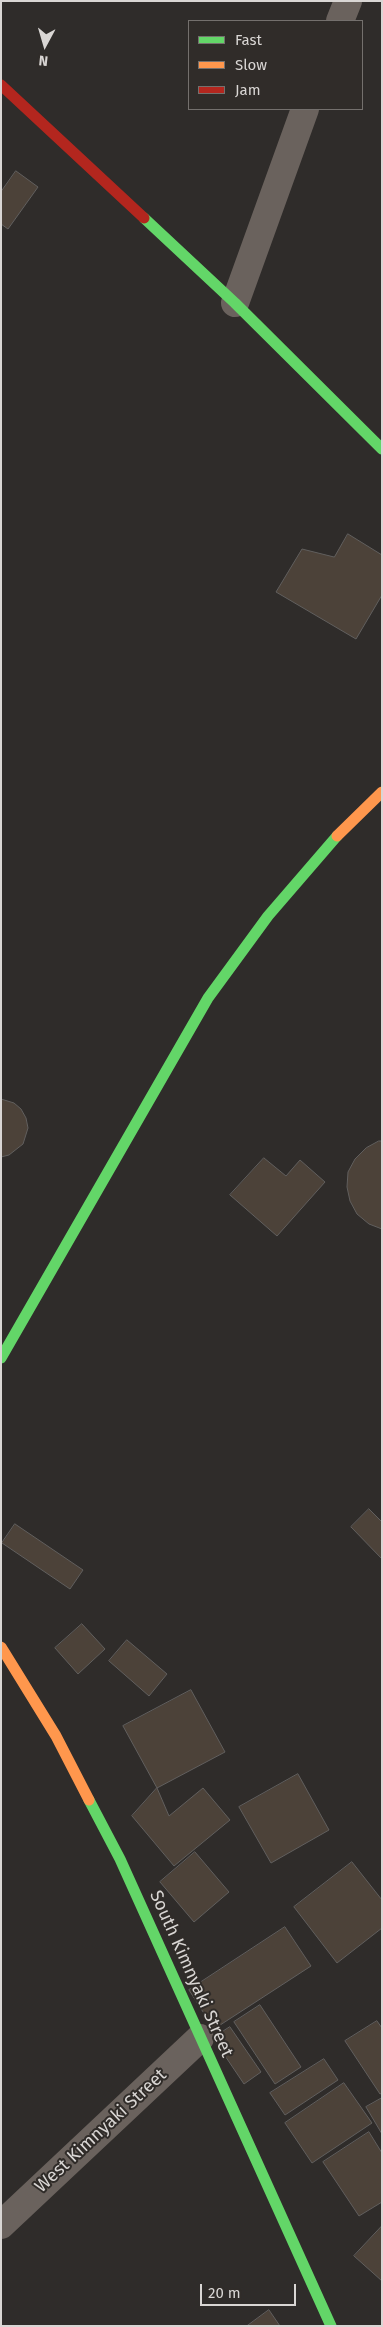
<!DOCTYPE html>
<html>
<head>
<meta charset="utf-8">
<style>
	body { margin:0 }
	#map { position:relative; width:383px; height:2327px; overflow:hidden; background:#2f2c2a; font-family:"Fira Sans",sans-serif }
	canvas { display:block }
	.frame { position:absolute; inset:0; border:2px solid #d9d6d4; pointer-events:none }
	.legend { position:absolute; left:188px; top:20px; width:175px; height:90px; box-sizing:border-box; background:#302c29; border:1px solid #74706d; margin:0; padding:6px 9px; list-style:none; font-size:15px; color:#d9d6d4 }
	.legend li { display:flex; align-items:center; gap:10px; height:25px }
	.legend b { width:25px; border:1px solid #74706d }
	.north { position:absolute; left:20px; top:20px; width:50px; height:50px; -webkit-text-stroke:4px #302c29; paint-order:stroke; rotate:186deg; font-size:14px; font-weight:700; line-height:20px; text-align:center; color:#d9d6d4 }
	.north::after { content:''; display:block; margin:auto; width:18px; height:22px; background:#d9d6d4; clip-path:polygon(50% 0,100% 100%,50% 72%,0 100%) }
	.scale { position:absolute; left:200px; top:2284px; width:96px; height:22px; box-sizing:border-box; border:2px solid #d9d6d4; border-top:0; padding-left:6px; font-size:15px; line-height:18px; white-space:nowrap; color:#d9d6d4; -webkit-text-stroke:4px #302c29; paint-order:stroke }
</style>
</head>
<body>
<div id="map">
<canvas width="383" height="2327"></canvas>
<div class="frame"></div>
<ul class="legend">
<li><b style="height:6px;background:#63d668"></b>Fast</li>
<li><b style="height:6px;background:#ff974d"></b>Slow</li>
<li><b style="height:6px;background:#b3261e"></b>Jam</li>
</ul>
<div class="north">N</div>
<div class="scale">20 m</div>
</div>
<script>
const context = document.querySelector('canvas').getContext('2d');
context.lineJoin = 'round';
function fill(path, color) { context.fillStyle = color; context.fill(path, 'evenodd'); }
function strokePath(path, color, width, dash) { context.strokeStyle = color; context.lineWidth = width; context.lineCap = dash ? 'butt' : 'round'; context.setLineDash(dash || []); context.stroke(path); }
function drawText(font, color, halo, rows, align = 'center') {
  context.font = font + ' "Fira Sans",sans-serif'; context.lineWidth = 4; context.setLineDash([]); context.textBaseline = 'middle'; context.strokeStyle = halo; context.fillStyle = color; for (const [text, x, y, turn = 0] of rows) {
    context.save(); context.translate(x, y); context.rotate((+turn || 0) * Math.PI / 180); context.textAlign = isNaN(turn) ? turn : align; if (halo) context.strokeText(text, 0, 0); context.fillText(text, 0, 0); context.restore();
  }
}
const building = new Path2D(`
	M16,171l22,16 -30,42 -7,-5v-32z
	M348,534l34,21v40l-26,44 -80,-47 26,-43 32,8z
	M1,1099l13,4 7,6 5,9 2,10 -5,16 -14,11 -8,2z
	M379,1141h3v88l-13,-5 -12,-10 -7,-13 -3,-14 1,-15 7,-13 11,-11z
	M264,1158l22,18 14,-16 25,22 -48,54 -47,-41z
	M369,1509l13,13v37l-31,-32z
	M15,1524l68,46 -13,19 -68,-46z
	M82,1624l23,25 -27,25 -23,-26z
	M127,1640l40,34 -18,22 -40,-35z
	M191,1690l34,62 -68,36 -34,-62z
	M298,1774l31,56 -58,33 -32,-56z
	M157,1788l12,28 34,-28 27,32 -56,46 -42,-50z
	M195,1852l34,40 -35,30 -34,-40z
	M352,1862l30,38v28l-45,35 -43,-56z
	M285,1927l26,39 -97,63 -25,-39z
	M260,2005l41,62 -26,17 -41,-62z
	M377,2021l5,7v65l-2,1 -35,-53z
	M230,2027l31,45 -17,12 -31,-46z
	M324,2059l14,21 -53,35 -15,-22z
	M344,2083l28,40 -60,40 -27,-40z
	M382,2098v36l-16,-27z
	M369,2132l13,21v49l-23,14 -36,-54z
	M382,2226v55l-28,-25z
	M269,2310l11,16h-33z`);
fill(building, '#4c4239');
strokePath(building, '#615f5e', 1);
strokePath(new Path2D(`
	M340,21l8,-20
	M235,303l70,-194
	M1,2225l199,-187`), '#6a625d', 28);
strokePath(new Path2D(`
	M144,218l91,85 147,146
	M1,1358l207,-360 60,-82 69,-80
	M89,1800l31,59 211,467`), '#63d668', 11);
strokePath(new Path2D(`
	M337,836l45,-44
	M1,1647l55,89 33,64`), '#ff974d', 11);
strokePath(new Path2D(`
	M1,85l143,133`), '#b3261e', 11);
drawText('18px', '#d9d6d4', '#302c29', [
	["South Kimnyaki Street",191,1974,66],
	["West Kimnyaki Street",101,2131,-43]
]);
</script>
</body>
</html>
